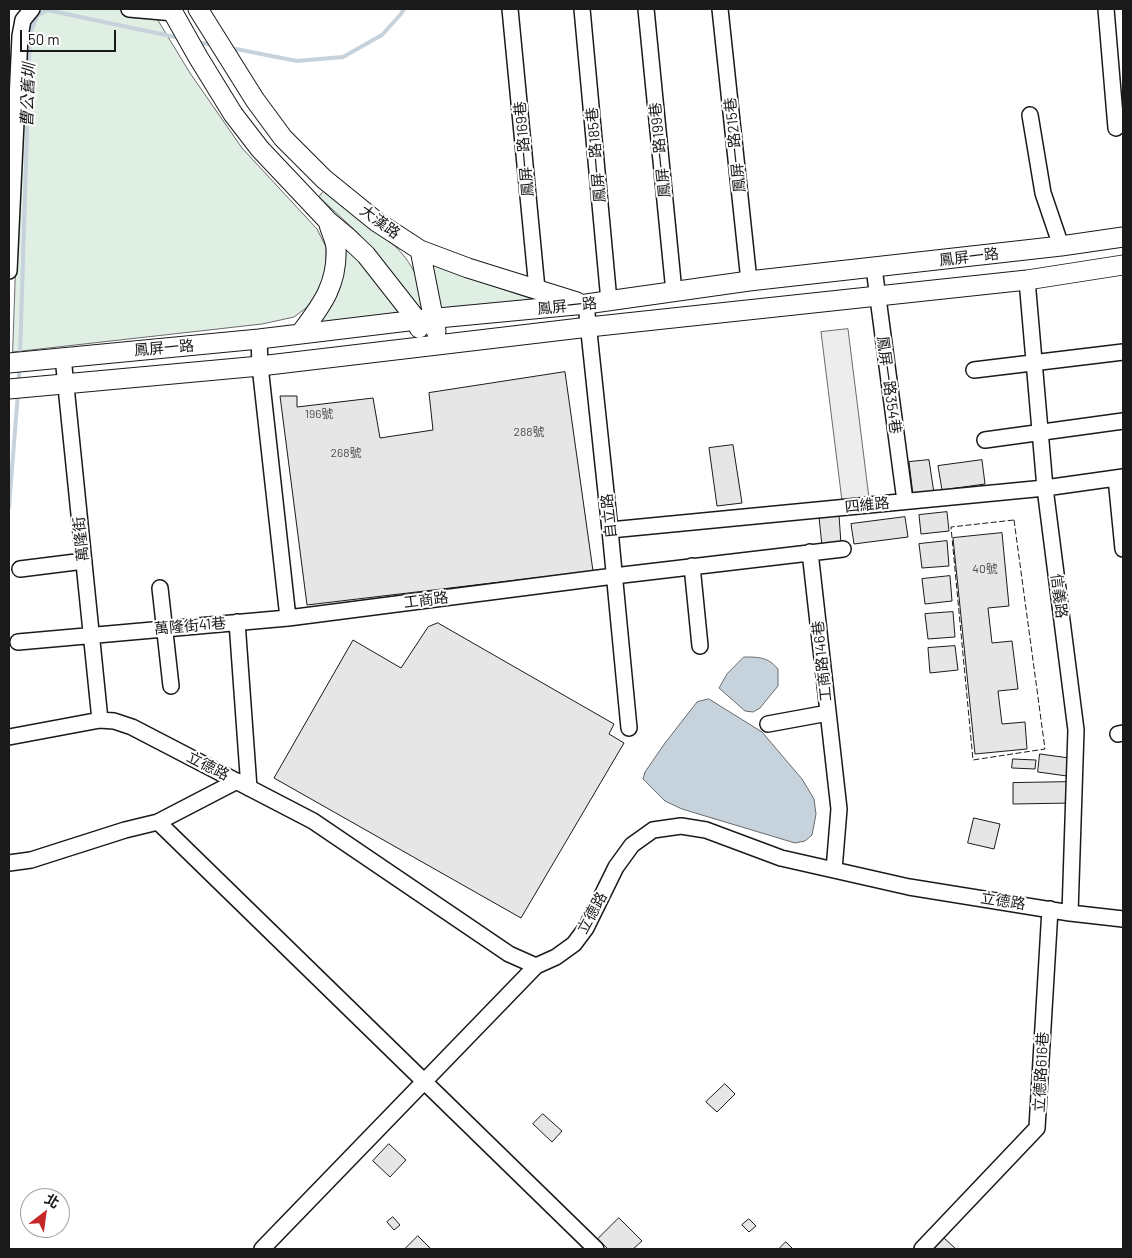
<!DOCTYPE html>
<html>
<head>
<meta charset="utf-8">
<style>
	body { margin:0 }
	#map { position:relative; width:1132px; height:1258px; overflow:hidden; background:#fff; font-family:Barlow,"Noto Sans TC",sans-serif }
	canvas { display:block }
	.frame { position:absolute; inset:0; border:10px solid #1a1a1a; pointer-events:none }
	.north { position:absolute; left:20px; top:1188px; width:50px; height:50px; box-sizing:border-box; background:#fff; border:1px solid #a3a3a3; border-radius:50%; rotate:30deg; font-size:14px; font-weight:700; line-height:20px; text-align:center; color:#1a1a1a }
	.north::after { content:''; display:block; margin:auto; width:18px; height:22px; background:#c62828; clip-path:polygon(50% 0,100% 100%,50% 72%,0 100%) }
	.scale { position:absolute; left:20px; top:30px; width:96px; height:22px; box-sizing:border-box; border:2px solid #1a1a1a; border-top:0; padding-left:6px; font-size:15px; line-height:18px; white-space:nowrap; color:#1a1a1a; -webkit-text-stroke:4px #fff; paint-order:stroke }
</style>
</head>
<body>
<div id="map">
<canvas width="1132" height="1258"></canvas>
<div class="frame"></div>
<div class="north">北</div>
<div class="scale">50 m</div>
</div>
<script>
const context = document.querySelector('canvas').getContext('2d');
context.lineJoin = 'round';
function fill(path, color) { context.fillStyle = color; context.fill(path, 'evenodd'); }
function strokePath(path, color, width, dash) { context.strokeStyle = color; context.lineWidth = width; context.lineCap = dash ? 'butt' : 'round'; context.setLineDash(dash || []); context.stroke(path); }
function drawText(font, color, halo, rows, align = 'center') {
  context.font = font + ' Barlow,"Noto Sans TC",sans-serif'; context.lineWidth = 4; context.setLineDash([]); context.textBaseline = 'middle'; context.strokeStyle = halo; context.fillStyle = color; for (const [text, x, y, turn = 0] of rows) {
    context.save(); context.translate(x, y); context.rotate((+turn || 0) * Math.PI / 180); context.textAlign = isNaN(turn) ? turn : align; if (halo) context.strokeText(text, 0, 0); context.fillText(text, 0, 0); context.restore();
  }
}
const green = new Path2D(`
	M25,9h126l39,64 52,75 75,81 9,18v25l-8,22 -12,14 -12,9 -32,7 -249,28z
	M324,191l72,56c21,22 24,37 31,65l-8,1 -43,-58 -17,-21 -40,-37z
	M341,242l27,28 32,45 -87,11z
	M433,261l33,16 69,23 -93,11 -3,-5 -8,-43z`);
fill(green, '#e0efe3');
strokePath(green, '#6a6a6a', 1);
const parking = new Path2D(`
	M848,329l21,169 -27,3 -21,-169z`);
fill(parking, '#ededed');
strokePath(parking, '#6a6a6a', 1);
const water = new Path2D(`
	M744,657c15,0 24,0 34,12v17l-18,22 -7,4 -8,-1 -26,-23 8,-14z
	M709,699l53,33 40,47 12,20 2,15 -4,21 -7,6 -10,2 -113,-34 -17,-8 -22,-22 2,-7 20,-29 32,-41z`);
fill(water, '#c6d2dc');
strokePath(water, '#6a6a6a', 1);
strokePath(new Path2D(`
	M196,42l18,3
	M231,48l66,13 46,-4 39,-22 19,-21 3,-5
	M20,356l10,-322 7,-18 10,-6 133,28
	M19,383v-15
	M9,507l9,-114`), '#c6d2dc', 4);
const building = new Path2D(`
	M565,372l28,199 -286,34 -27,-209h17v11l76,-9 7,40 53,-8 -4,-37z
	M733,445l9,58 -25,3 -8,-58z
	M929,460l5,33 -21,2 -4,-33z
	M982,460l3,24 -43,6 -4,-24z
	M947,512l2,19 -28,3 -2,-19z
	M839,515l2,29 -19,2 -3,-29z
	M905,517l3,20 -54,7 -3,-20z
	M1002,533l7,73 -21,2 4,35 20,-2 6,48 -20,2 4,33 23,-2 2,27 -52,5 -22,-216z
	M947,541l2,25 -27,2 -3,-24z
	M950,576l2,25 -27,3 -3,-25z
	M953,612l2,25 -27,2 -3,-25z
	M438,623l176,101 -5,10 15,9 -103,175 -247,-140 79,-138 48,28 27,-41z
	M955,646l3,24 -28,3 -2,-25z
	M1040,754l29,4 -2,18 -29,-4z
	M1013,759l23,1 -1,9 -23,-1z
	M1071,782l1,21 -59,1v-21z
	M974,818l26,6 -6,25 -26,-6z
	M725,1084l10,10 -18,18 -11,-10z
	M543,1114l19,17 -10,11 -19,-18z
	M389,1144l17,16 -16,17 -17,-16z
	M393,1217l7,8 -6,5 -7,-8z
	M619,1218l23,23 -9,8h-25l-10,-10z
	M749,1219l7,7 -7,6 -7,-7z
	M418,1236l13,13h-26z
	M944,1238l12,11h-23z
	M786,1242l7,7h-14z`);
fill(building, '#e6e6e6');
strokePath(building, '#1a1a1a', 1);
const minor = new Path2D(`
	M129,9l45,4
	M510,9l27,280
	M582,9l27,292
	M646,9l28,283
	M720,9l29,272
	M1106,9l10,119
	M1030,115l13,78 18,53
	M874,268l31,233
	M9,271l11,-235 3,-16 9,-11
	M1027,280l18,208 31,242 -6,183
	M586,304l24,226 19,198
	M259,339l1,27 28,252 326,-42 229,-27
	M63,357l37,363
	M974,370l149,-18
	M985,440l138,-19
	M1116,478l7,71
	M610,530l435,-42 78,-11
	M810,552l29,257 -5,61
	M692,566l8,80
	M20,569l64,-8
	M160,588l11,98
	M237,622l12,166
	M18,642l270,-24
	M768,724l60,-11
	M1118,734l5,-1
	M9,737l91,-17 14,1 18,6 181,94 196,133 27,12 20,-9 18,-13 12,-16 30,-61 16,-22 21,-15 28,-4 25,4 75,28 128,29 161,26 53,6
	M158,822l438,427
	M9,863l22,-3 94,-30 33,-8 79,-41
	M262,1249l274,-283
	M922,1249l115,-121 13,-219`);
const major = new Path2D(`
	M171,9l27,48 35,57 27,35 68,72 18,15 20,19 51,65 2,8
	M198,9l57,91 28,38 41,41 53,43 43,28 48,18 109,34
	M420,250l16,81
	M300,334c21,-28 38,-49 36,-87 -1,-8 -6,-17 -8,-26
	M9,363l250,-24 158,-19 169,-16 163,-23 312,-35 62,-9
	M9,389l251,-23 329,-39 438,-47 96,-15`);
strokePath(minor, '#1a1a1a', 18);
strokePath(major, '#1a1a1a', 21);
strokePath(minor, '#fff', 15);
strokePath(major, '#fff', 19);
strokePath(new Path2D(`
	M1014,520l31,229 -72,11 -22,-233z`), '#1a1a1a', 1, [6, 2.5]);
drawText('12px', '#4d4d4d', null, [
	["196號",319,414],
	["288號",529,432],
	["268號",346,453],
	["40號",985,569]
]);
drawText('15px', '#1a1a1a', '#fff', [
	["鳳屏一路215巷",735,145,-96],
	["鳳屏一路169巷",524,149,-95],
	["鳳屏一路199巷",660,150,-96],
	["鳳屏一路185巷",596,155,-95],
	["大漢路",380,222,36],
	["鳳屏一路",969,257,-7],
	["鳳屏一路",567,306,-6],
	["鳳屏一路",164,348,-5],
	["鳳屏一路354巷",889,385,82],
	["四維路",867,505,-6],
	["自立路",609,516,-96],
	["萬隆街",81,539,-96],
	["信義路",1059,596,83],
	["工商路",426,600,-7],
	["萬隆街41巷",190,626,-5],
	["工商路146巷",822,661,-96],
	["立德路",208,766,27],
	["立德路",1003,901,9],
	["立德路",592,913,-61],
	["立德路616巷",1041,1072,-87]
]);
drawText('italic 16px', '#1a1a1a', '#fff', [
	["曹公舊圳",28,95,-88]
]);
</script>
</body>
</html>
